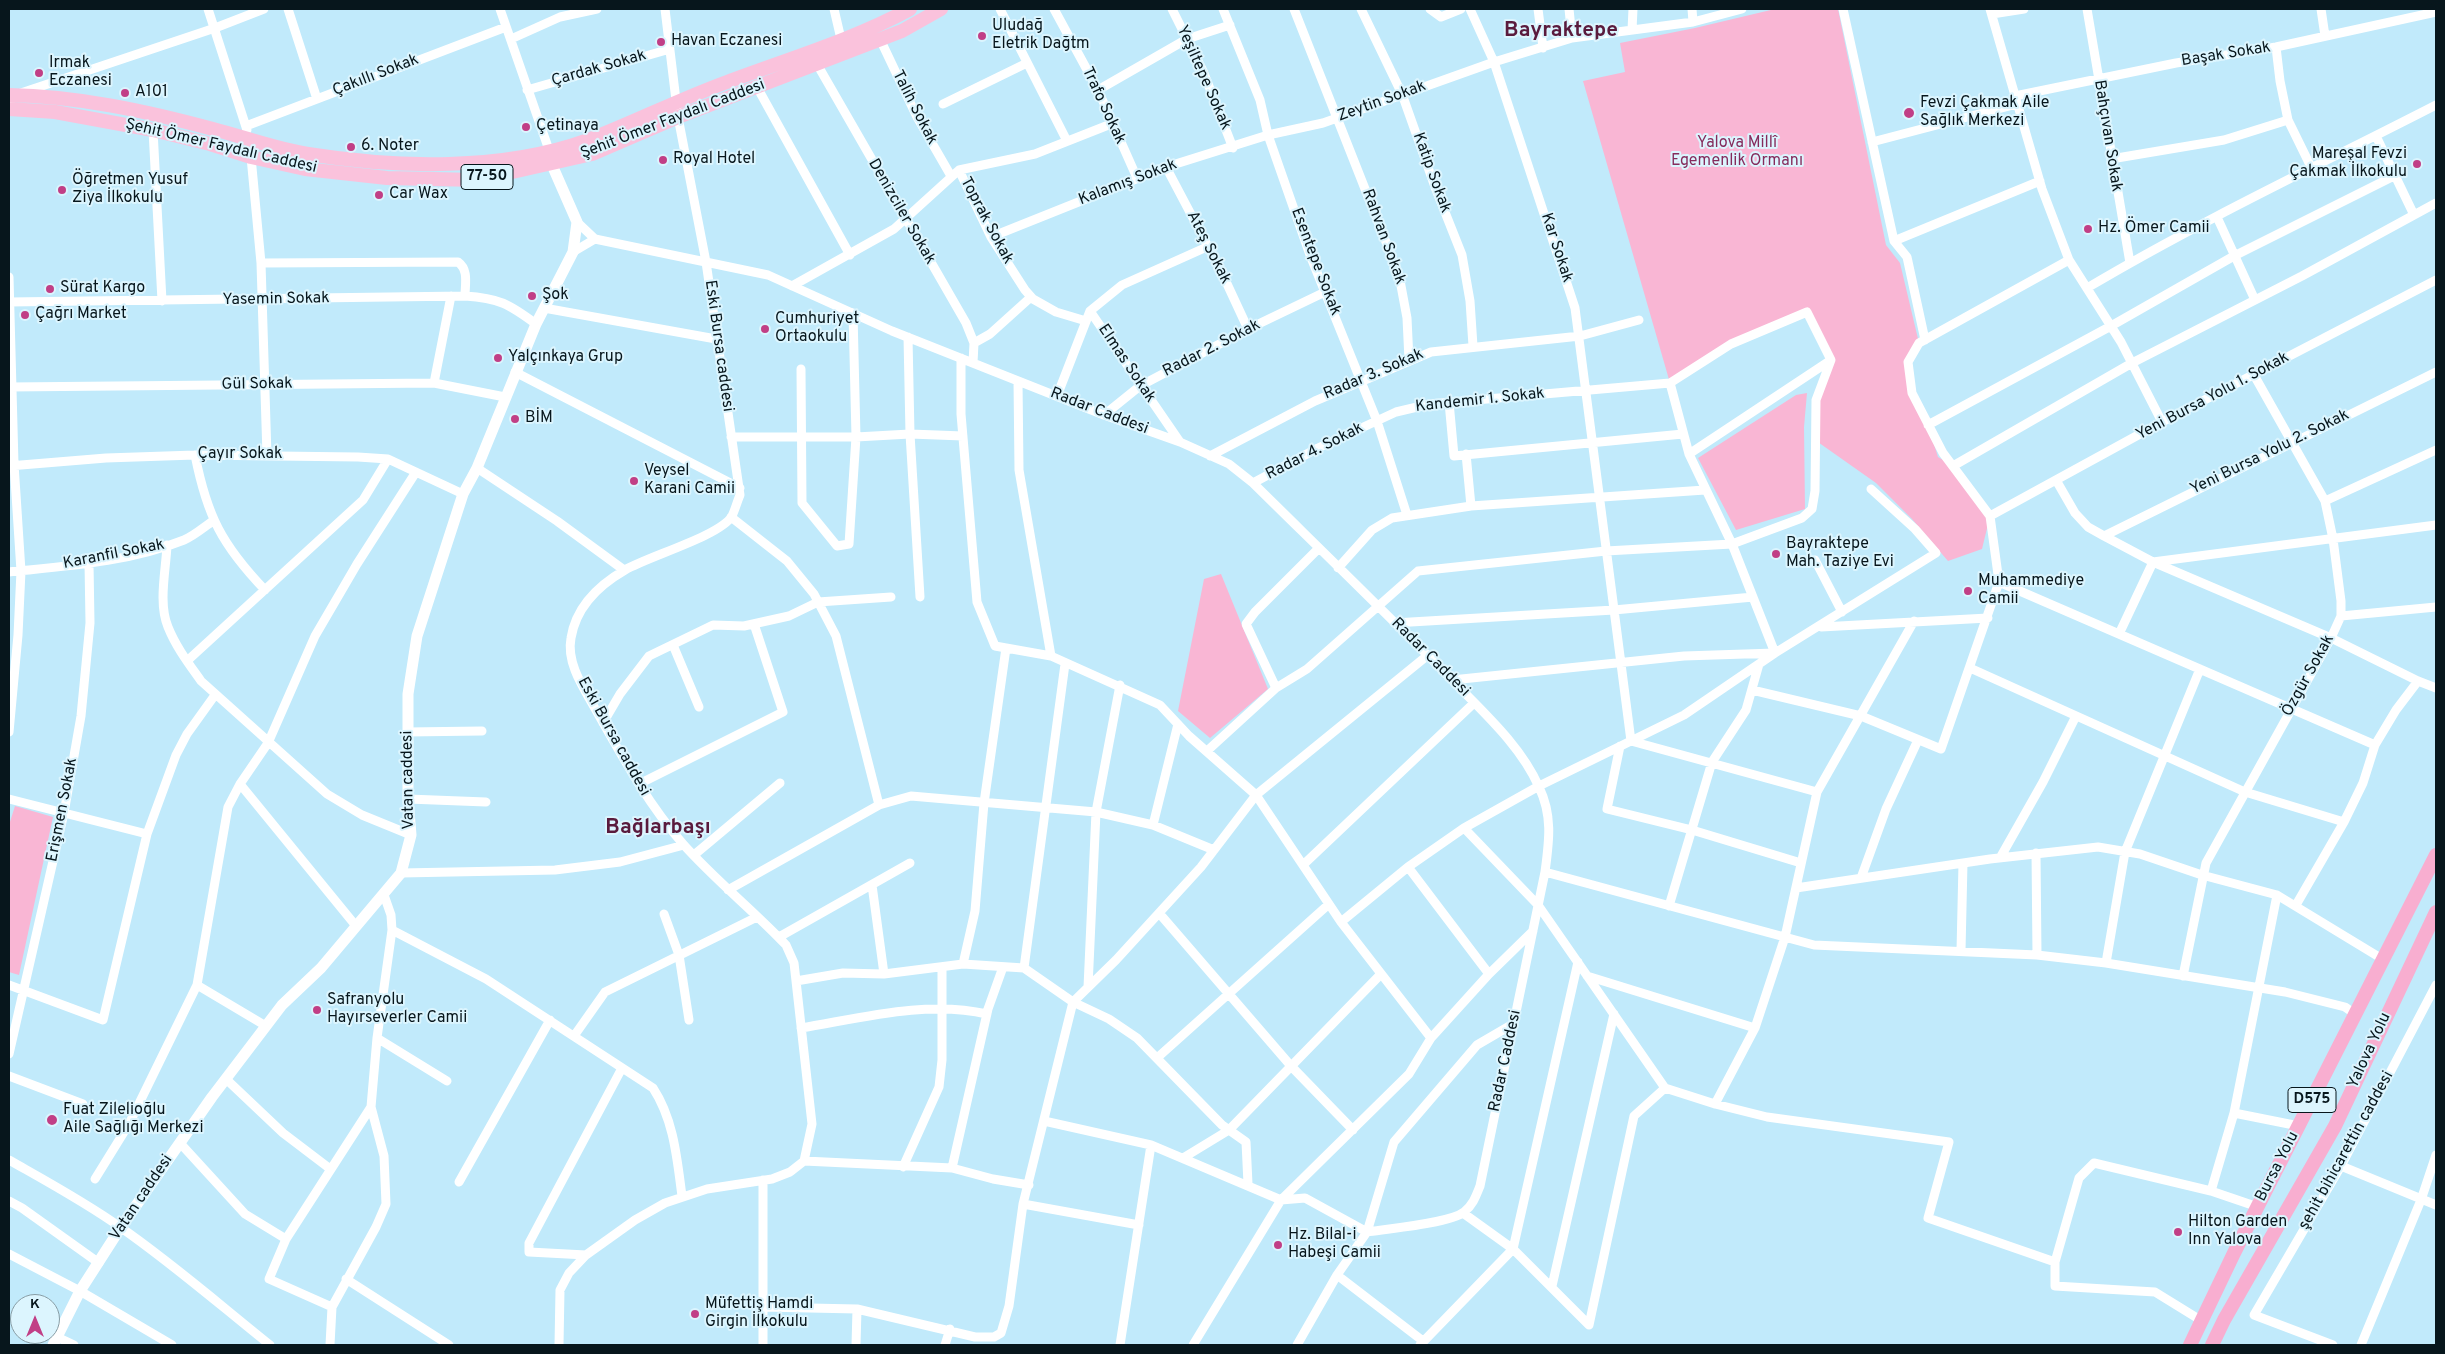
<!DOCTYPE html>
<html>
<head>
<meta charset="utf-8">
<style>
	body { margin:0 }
	#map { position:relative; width:2445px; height:1354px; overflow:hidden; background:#c1eafb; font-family:Overpass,sans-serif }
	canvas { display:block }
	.frame { position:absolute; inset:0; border:10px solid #07161c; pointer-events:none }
	.north { position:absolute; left:10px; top:1294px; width:50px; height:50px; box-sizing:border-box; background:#dcf5fe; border:1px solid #879ca4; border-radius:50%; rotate:0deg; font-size:14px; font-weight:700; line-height:20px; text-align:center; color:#07161c }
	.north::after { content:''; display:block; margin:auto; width:18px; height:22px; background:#c13f86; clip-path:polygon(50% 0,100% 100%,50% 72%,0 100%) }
</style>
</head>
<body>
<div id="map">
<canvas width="2445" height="1354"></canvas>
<div class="frame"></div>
<div class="north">K</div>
</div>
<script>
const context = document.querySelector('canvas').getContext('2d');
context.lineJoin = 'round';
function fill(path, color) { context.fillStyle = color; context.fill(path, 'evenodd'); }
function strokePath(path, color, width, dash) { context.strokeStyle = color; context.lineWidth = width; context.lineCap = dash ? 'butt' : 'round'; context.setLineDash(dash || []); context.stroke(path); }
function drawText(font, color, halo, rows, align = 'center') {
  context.font = font + ' Overpass,sans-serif'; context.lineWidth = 4; context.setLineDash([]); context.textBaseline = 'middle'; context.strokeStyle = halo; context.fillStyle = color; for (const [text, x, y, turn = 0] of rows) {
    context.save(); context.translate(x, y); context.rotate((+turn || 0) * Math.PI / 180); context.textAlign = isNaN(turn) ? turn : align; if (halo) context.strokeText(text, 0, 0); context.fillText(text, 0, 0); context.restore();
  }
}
fill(new Path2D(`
	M1775,9h63l48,236 14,18 19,80 -11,19 4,31 16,32 10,32 15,9 37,50 -8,33 -34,12 -36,-42 -36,-36 -61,-43 1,-40 15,-40 -24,-48 -76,32 -61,39 -87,-302 42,-9 -5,-29 75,-15z
	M1807,393l-3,34 1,82 -69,21 -38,-72 98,-63z
	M1221,574l47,115 -58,49 -32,-27 26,-132z
	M15,806l38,11 -34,158 -10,-3v-147z`), '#f9b6d4');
strokePath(new Path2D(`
	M208,9l39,121
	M288,9l29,90
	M500,9l49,141
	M834,9l7,30
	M1000,9l67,132
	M1054,9l44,81 39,88
	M1172,9l31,62 30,77
	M1223,9l37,91 8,35 42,120 67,166 30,94
	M1294,9l105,266 8,43 2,42
	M1361,9l41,85 33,93 27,68 8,46 3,45
	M1430,9l11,8 20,-8
	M1470,9l24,53 81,246 56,433 186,51
	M1538,9l5,39
	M1569,9l3,29
	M1692,9l1,13
	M1843,9l51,232 13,16 18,83
	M1990,9l52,180 27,71 52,82 41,80
	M2087,9l43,254
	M2321,9l4,27
	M1992,14l32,-5
	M1632,30l1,-21
	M511,39l49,-22 37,-8
	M880,39l37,78 34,59
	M2276,47l4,34 8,39 23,47
	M817,64l149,259 8,20 -1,20
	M757,87l93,168
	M527,90l143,-41
	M1098,90l89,-51 43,-14
	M2015,96l161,-33 100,-16 160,-35
	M9,102l6,-7 200,-67 49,-19
	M943,104l84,-41
	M246,126l260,-99
	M153,130l9,171
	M2376,136l38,79
	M1872,142l145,-38
	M251,157l10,106 6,193
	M2111,159l113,-19 64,-20
	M1166,167l56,106 26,56
	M959,170l32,67 34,53 8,9 23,13 30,9
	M2217,217l38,83
	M577,222l18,17 173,36 124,56 212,84 76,27 49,22 24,19c67,66 134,131 200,198 31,32 68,65 86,106 14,29 10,55 6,85l-65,314c-4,10 -7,19 -16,26 -13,11 -77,17 -97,20l-30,43 -40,70
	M991,237l175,-70 102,-32 55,-12 171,-61 78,-24 121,-16 49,-13
	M1894,241l146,-60
	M573,252l22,-13
	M261,263l197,-1c11,8 7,22 7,34
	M9,277l5,187 7,107 -3,64 -9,97
	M792,286l102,-57 65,-59 76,-16 76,-30
	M2087,288c113,-67 232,-123 349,-183
	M9,302l456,-6c34,2 44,8 71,28
	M544,308l172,31
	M1090,311l90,131
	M908,337l2,97 10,163
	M974,343l16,-9 41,-37
	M961,358v56l16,188 18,44 56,10 109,49 29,31 67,59 85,127 90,116
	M801,369l1,134 35,43 12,-2 7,-107 -3,-124
	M515,372l225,116
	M1018,381l1,89 32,186
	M434,383l17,-87
	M9,387l425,-4 71,14
	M1057,396l33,-85 32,-26 87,-39
	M1449,402l5,54 229,-22
	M1104,415l36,-29 108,-57 77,-37
	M1928,425l183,-99 123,-70 160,-80
	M731,437h125l54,-3 53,2
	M1466,454l5,52
	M195,455c12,61 27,90 70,135
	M1210,456l105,-55 116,-49 149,-16 59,-16
	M9,466l97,-8 89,-3 163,2 30,2 75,35
	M1953,466l179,-103 170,-87 134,-73
	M477,468l80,53 67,49
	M2056,480l19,33 13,14 16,9 49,26 178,76 87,43 18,7
	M1253,483l65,-35 78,-36 34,-8 240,-21 61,-39 76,-32 24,48
	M2325,501l111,-51
	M1990,516l172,-94 274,-142
	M731,517l56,44 27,33 22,42 43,169
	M2104,536l332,-164
	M167,545c-1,25 -9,58 1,82 8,20 21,37 33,54l126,113 35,21 49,20
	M1815,560l27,52
	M1338,568l34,-38 20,-12 79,-12 234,-16
	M9,572c58,-6 120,-10 175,-32 10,-4 20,-13 29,-19
	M1999,582l376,163
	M2341,616l95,-9
	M1394,623l220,-13 139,-13
	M1821,627l167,-9
	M2119,634l34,-72 283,-37
	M673,645l26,62
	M187,661l176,-161 25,-41
	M1970,668l275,124 99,30
	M1452,680l232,-24 91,-3 -43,-109 -43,-90 -19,-71
	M1276,688l-30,-64 9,-12 64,-64
	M1752,690l109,26 80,33 58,-167 -9,-66 -47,-63 -31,-60 -4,-31 11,-19 150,-83
	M603,723l17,-29 29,-38 64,-31 31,1 45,-10 29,-14 73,-5
	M407,732l75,-1
	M1620,746l-13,63 85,21 109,33
	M1207,751l69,-63 31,-19 111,-98 188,-20 126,-7 70,-26 10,-9 3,-18 1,-91 15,-40 -142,94
	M240,784l116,142
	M639,784l144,-72 -29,-88
	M9,799l138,35
	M408,799l78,3
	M1153,825l25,-101
	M1464,828l74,77 127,183 50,16 52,13 182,25 -21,76 127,44v24l100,6 47,29
	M2036,853l1,102
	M694,855l86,-72
	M2000,858l43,-76 33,-66
	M1303,865l171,-162
	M1408,867l81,107
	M1545,872l269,73 223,10 69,8 179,29 60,15 10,7
	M401,873l154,-3 65,-8 64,-17
	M1861,878l25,-69 32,-69
	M872,885l12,89
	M1796,888l194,-29 108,-12 42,7 62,21 75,20 107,65
	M728,890l151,-85 32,-9 185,16 57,13 61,25
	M2277,895l-43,218 65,13
	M2296,905l48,-83 19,-39 12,-38 21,-35 22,-29
	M1669,906l43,-144 34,-52 13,-46
	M1159,913l132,153 62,64
	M664,914l15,41 10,65
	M1341,922l67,-55 56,-39 75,-42 145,-71 91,-62 161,-100 -21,-24 -44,-40
	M392,930l94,49 167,109c21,32 24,71 29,108
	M779,937l131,-74
	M1961,951l2,-88
	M2106,963l19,-111 75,-183
	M963,964l12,-53 9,-108 22,-155
	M1024,968l41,-304
	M1587,976l168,52
	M2183,976l23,-113 125,-225 10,-22v-15l-8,-62 -8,-38 -71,-126
	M796,981l47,-8 41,1 79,-10 61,4 49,34 36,17 28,19 85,87 24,17 2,42
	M9,985l94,35 44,-186 29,-79 11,-21 28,-39
	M197,985l69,41
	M1088,987l8,-175 24,-127
	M801,1028c60,-10 126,-28 186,-14
	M574,1036l31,-44 152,-75
	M377,1038l70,43
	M9,1054l55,-241 17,-97 9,-93 -1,-60
	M1157,1058l172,-154
	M9,1076l74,28
	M226,1079l57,54 46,35
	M1715,1104l40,-76 30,-91 32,-145 97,-171
	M1044,1121l107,24 130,55 24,-2 62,34 27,-90 83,-97 36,-21
	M180,1143l65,71 41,25
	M1183,1158l46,-28 151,-155
	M9,1160c37,21 76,42 111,67 52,36 100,78 150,118
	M804,1161l148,7 41,11 36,6
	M2341,1166l95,39
	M903,1167l36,-80 3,-27v-93
	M952,1168l36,-159 15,-42
	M95,1179l34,-55 68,-139 31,-178 12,-23 28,-41 47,-107 42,-72 59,-92
	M459,1182l91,-162
	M2211,1191l23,-78
	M9,1201l13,7 77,55
	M1023,1204l116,21
	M1463,1213l50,36 76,76 45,-209 31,-28
	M9,1254l71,37 92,54
	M586,1255l-57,-3v-9l93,-175
	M2055,1262l24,-84 15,-15 117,28 47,16
	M1337,1275l86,66
	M346,1279l103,66
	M1552,1286l62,-272
	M332,1307l-63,-28 17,-40 85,-132
	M762,1307l95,2 118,28h19l7,-4 8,-27 14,-102 50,-202 43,-42 85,-93 55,-72 172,-140
	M57,1337l17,8
	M330,1345l2,-38 44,-80 10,-23 -2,-48 -13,-49 6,-69 15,-108 -1,-15 -7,-20
	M559,1345l1,-55 9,-17 17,-18 49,-35 30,-17 42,-14 65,-10 18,-7 14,-11 8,-37 -18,-161 -8,-18c-33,-35 -71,-65 -103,-101 -35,-40 -60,-86 -86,-132 -12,-22 -31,-48 -26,-74 5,-31 28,-53 54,-68 24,-14 95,-34 107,-54 3,-6 5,-14 8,-21l-34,-233 -28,-145 -13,-108
	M763,1345v-165
	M856,1345l1,-36
	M945,1345l5,-16
	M1120,1345l31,-200
	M1193,1345l88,-145 128,-126 22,-36 58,-64 44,-43
	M1420,1345l93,-96 65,-287
	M2333,1345l-79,-30 87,-149 95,-181
	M2361,1345l60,-145 15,-45`), '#fff', 9);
strokePath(new Path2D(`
	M53,1345l27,-54 41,-64 91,-130 70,-92 39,-37 80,-95 10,-38 -3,-36v-105l9,-58 46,-142 14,-26 59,-144 37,-72 4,-30 -25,-57`), '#fff', 11);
strokePath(new Path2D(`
	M9,95c68,1 137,16 204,34 31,8 63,20 95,25 89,14 194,17 280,-14 47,-18 92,-41 139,-58 61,-23 126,-42 183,-73
	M9,109l46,3 98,18 57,14 41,13 54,12 82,9 90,2 115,-26 86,-37 224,-86 39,-22`), '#fac2dc', 14);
strokePath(new Path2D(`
	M2190,1345l44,-92 202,-398
	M2212,1345l12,-25 111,-194 101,-214`), '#f8aed0', 14);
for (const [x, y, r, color] of [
	[982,36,5,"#c13f86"],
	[661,42,5,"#c13f86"],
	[39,73,5,"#c13f86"],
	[125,93,5,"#c13f86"],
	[1909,113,6,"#c13f86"],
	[526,127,5,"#c13f86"],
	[351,147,5,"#c13f86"],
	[663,160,5,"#c13f86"],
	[2417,164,5,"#c13f86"],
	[62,190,5,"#c13f86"],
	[379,195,5,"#c13f86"],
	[2088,229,5,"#c13f86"],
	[50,289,5,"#c13f86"],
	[532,296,5,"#c13f86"],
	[25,315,5,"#c13f86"],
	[765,329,5,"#c13f86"],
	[498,358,5,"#c13f86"],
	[515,419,5,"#c13f86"],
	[634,481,5,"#c13f86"],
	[1776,554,5,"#c13f86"],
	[1968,591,5,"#c13f86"],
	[317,1010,5,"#c13f86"],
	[52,1120,6,"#c13f86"],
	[2178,1232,5,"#c13f86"],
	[1278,1245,5,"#c13f86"],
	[695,1314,5,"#c13f86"]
]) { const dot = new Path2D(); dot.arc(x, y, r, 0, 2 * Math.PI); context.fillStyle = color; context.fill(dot); strokePath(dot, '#dcf5fe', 2); }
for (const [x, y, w] of [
	[487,177,52],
	[2312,1100,48]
]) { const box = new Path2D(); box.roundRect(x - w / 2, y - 12.5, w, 25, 4); context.fillStyle = '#dcf5fe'; context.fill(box); strokePath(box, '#07161c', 1); }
drawText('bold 15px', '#07161c', null, [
	["77-50",487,177],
	["D575",2312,1100]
]);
drawText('16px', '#07161c', '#dcf5fe', [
	["Uludağ",992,27],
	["Eletrik Dağtm",992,45],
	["Havan Eczanesi",671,42],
	["Irmak",49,64],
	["Eczanesi",49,82],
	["A101",135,93],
	["Fevzi Çakmak Aile",1920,104],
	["Sağlık Merkezi",1920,122],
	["Çetinaya",536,127],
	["6. Noter",361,147],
	["Mareşal Fevzi",2407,155,"right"],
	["Çakmak İlkokulu",2407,173,"right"],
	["Royal Hotel",673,160],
	["Öğretmen Yusuf",72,181],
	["Ziya İlkokulu",72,199],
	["Car Wax",389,195],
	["Hz. Ömer Camii",2098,229],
	["Sürat Kargo",60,289],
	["Şok",542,296],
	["Çağrı Market",35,315],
	["Cumhuriyet",775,320],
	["Ortaokulu",775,338],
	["Yalçınkaya Grup",508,358],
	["BİM",525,419],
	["Veysel",644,472],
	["Karani Camii",644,490],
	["Bayraktepe",1786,545],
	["Mah. Taziye Evi",1786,563],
	["Muhammediye",1978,582],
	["Camii",1978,600],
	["Safranyolu",327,1001],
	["Hayırseverler Camii",327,1019],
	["Fuat Zilelioğlu",63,1111],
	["Aile Sağlığı Merkezi",63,1129],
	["Hilton Garden",2188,1223],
	["Inn Yalova",2188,1241],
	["Hz. Bilal-i",1288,1236],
	["Habeşi Camii",1288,1254],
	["Müfettiş Hamdi",705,1305],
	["Girgin İlkokulu",705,1323]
], 'left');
drawText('16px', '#07161c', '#dcf5fe', [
	["Başak Sokak",2226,55,-9],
	["Çardak Sokak",599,69,-16],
	["Çakıllı Sokak",376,76,-21],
	["Yeşiltepe Sokak",1203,78,66],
	["Zeytin Sokak",1382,102,-20],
	["Trafo Sokak",1103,106,65],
	["Talih Sokak",914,108,63],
	["Şehit Ömer Faydalı Caddesi",673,120,-21],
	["Bahçıvan Sokak",2107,136,81],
	["Şehit Ömer Faydalı Caddesi",221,147,13],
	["Katip Sokak",1431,173,70],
	["Kalamış Sokak",1128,183,-21],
	["Denizciler Sokak",901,212,60],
	["Toprak Sokak",986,221,62],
	["Rahvan Sokak",1383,237,70],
	["Ateş Sokak",1208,248,63],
	["Kar Sokak",1556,248,72],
	["Esentepe Sokak",1315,262,69],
	["Yasemin Sokak",276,300,-1],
	["Eski Bursa caddesi",718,346,82],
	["Radar 2. Sokak",1212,349,-27],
	["Elmas Sokak",1126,364,56],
	["Radar 3. Sokak",1374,375,-23],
	["Gül Sokak",257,385,-1],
	["Yeni Bursa Yolu 1. Sokak",2213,397,-28],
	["Kandemir 1. Sokak",1480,401,-6],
	["Radar Caddesi",1099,412,21],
	["Radar 4. Sokak",1315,452,-27],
	["Yeni Bursa Yolu 2. Sokak",2270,453,-26],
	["Çayır Sokak",240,455],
	["Karanfil Sokak",114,555,-11],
	["Radar Caddesi",1430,658,45],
	["Özgür Sokak",2309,676,-61],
	["Eski Bursa caddesi",613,737,61],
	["Vatan caddesi",409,780,-91],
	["Erişmen Sokak",63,810,-79],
	["Yalova Yolu",2370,1051,-65],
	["Radar Caddesi",1506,1061,-78],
	["şehit bihicarettin caddesi",2347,1151,-61],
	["Bursa Yolu",2278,1167,-63],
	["Vatan caddesi",142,1198,-56]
]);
drawText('16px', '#852b5c', '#dcf5fe', [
	["Yalova Millî",1737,144],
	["Egemenlik Ormanı",1737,162]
]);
drawText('bold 21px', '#5a1b3d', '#dcf5fe', [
	["Bayraktepe",1561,32],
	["Bağlarbaşı",658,829]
]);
</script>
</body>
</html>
